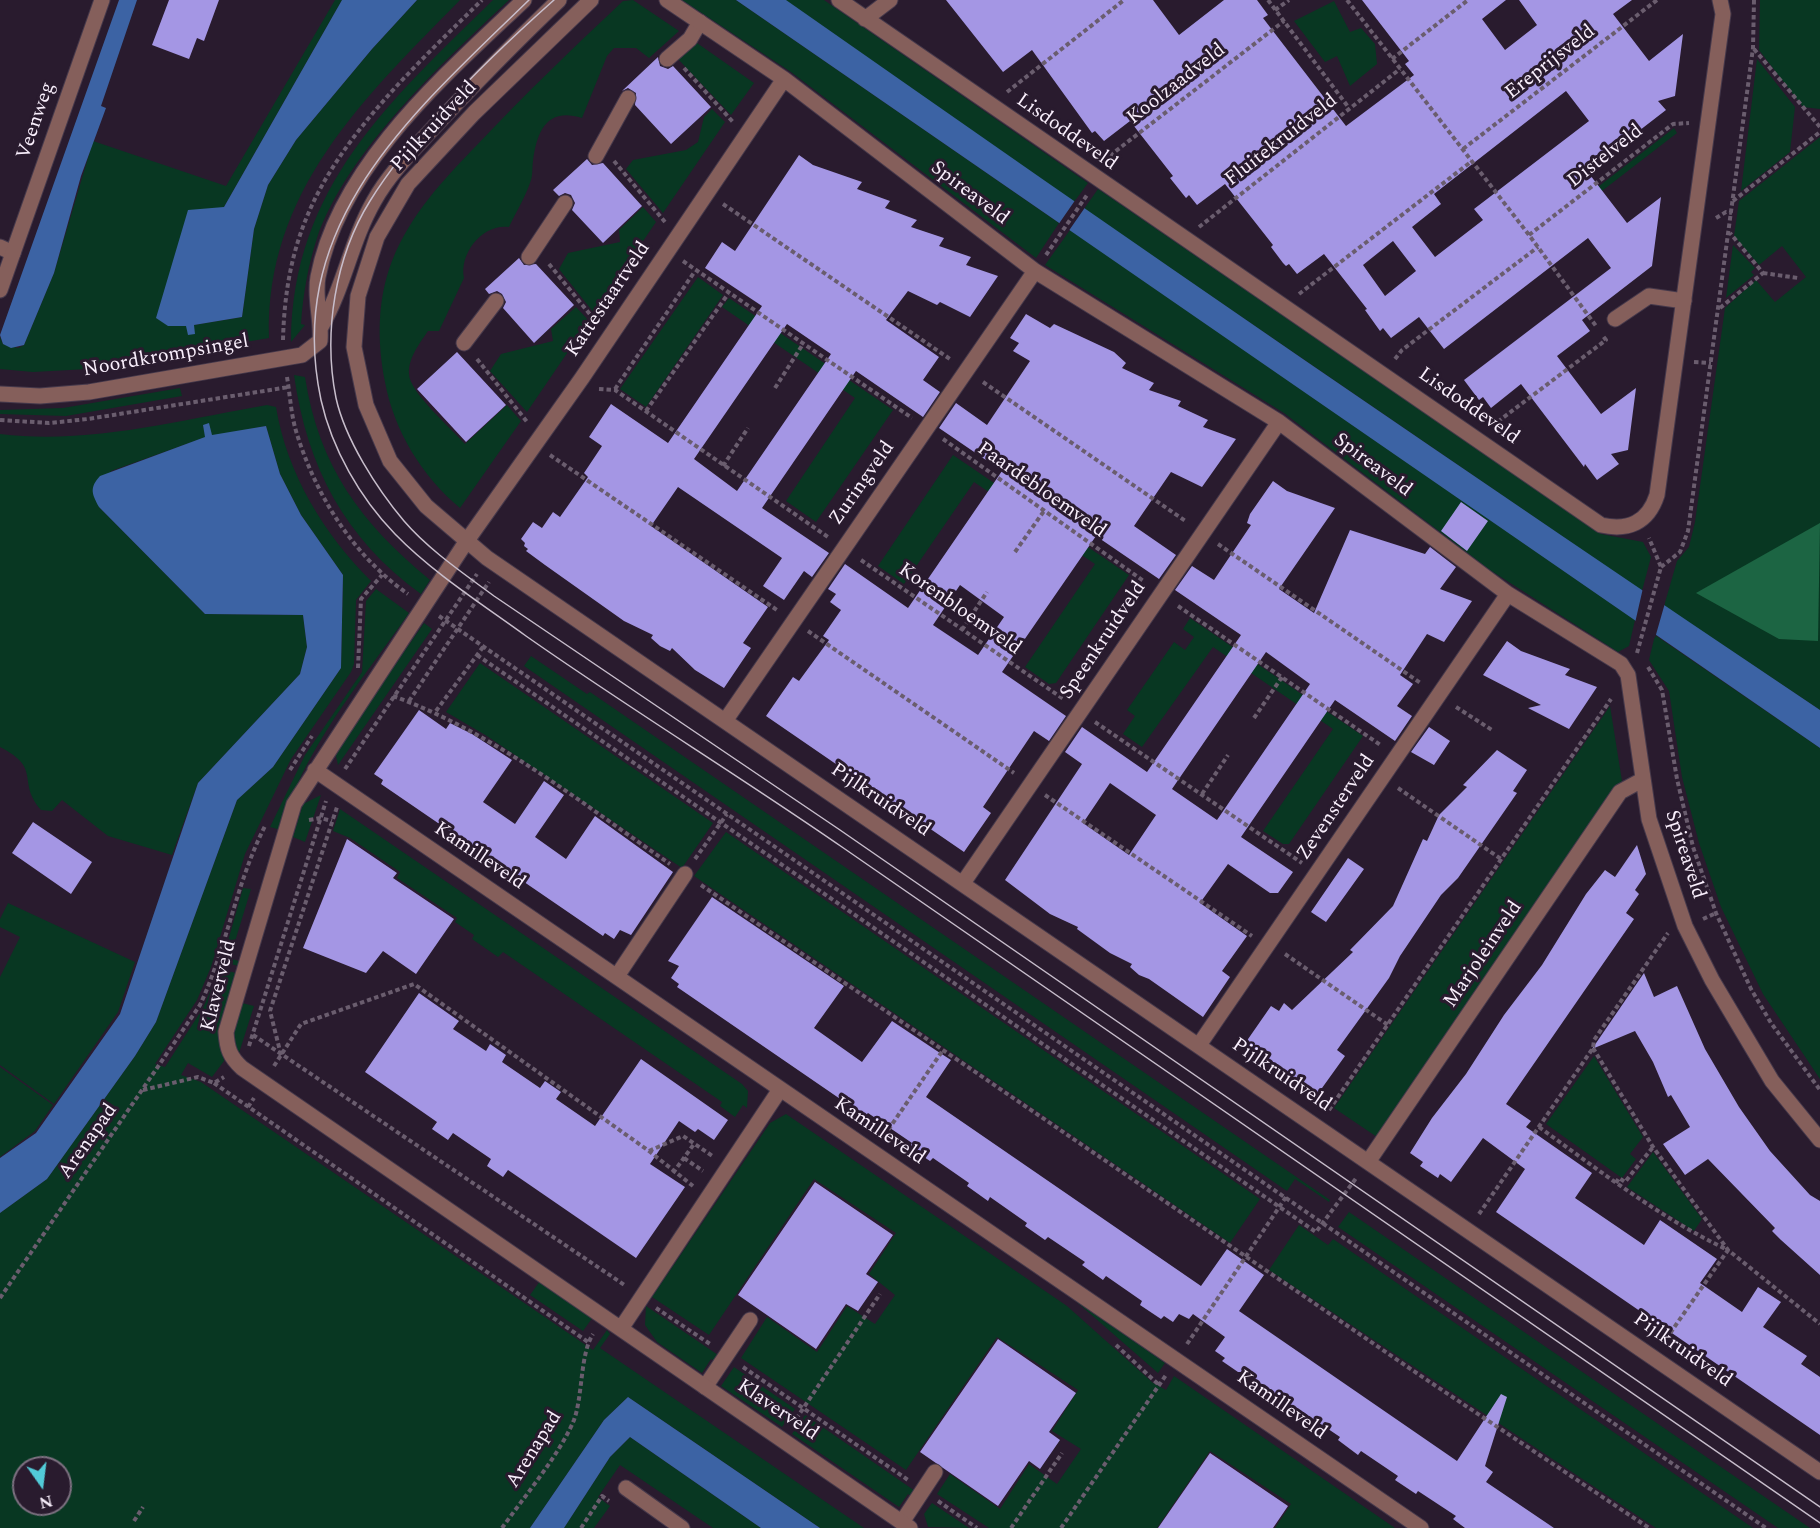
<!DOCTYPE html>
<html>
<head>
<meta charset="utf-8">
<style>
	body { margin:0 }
	#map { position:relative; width:1820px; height:1528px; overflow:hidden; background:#291b2e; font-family:Spectral,serif }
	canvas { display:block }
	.north { position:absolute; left:12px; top:1456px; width:60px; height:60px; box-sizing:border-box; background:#291b2e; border:2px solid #7c7080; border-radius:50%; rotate:166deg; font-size:16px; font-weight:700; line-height:24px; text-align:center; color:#f9effc }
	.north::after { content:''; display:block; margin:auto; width:21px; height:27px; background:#52cbd8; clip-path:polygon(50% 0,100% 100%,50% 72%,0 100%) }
</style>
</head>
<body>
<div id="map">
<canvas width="1820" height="1528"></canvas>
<div class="north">N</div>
</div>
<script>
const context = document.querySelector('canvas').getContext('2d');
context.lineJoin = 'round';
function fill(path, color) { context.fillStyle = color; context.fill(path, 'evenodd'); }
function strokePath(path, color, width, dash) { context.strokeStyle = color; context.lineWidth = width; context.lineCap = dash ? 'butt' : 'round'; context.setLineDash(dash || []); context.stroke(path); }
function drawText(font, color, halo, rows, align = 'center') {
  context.font = font + ' Spectral,serif'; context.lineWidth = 6; context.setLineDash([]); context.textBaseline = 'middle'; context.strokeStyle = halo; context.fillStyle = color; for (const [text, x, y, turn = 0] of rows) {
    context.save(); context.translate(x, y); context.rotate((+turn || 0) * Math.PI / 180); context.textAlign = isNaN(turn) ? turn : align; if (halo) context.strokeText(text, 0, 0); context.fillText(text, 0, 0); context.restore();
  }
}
fill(new Path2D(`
	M335,0h7l-118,207 -56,119h19l2,9 5,-10 48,-8 12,-88 14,-44 28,-45 76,-91 45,-49h43c-96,98 -195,191 -191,338l-181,31 -55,3 -33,-3v-32l3,7 15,4 6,-3 30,-72 39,-132 133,45z
	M493,0h16c-67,63 -162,151 -192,238 -9,28 -14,56 -16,86l4,1 -14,17c1,-155 99,-241 202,-342z
	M633,0l46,31 -30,27 -13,-10h-22l-7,8 -25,62c-35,-11 -45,13 -49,43 -1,6 0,13 -2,19 -5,16 -15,32 -22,47 -25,-4 -50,25 -45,51l-25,53h-11c-8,12 -20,27 -19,43 0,18 43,55 56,70l42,-39 14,16 -61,87c-38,-32 -66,-77 -75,-126 -8,-40 -8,-82 7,-121 18,-46 51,-81 85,-116 47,-50 96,-97 146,-144z
	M682,0h54l323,223 -23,35 -245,-186z
	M785,0h39l264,183 -14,19z
	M1760,0h60v109l-17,-2 -44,-57z
	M1334,1l16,31 11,-4 14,16 2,20 -27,22 -13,-30 -12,6 -31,-41z
	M697,43l57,40 -23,32 -53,-56z
	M1757,59l38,48 -5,45 -49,39z
	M712,109l13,13 -62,91 -37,-44 7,-9 53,-10 12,-8 6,-25z
	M1674,128l3,5 -101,78 -4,-4z
	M1820,137v573l-156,-104 13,-45 12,-14 6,-25 30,-214 31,-28 19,22 31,-25 -24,-31 -23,19 -25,-29 5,-35z
	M1098,189l503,345 42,8 8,15 -9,34 -558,-382z
	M643,207l13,15 -62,91 -35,-44 9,-16 52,-11 -1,-12z
	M1070,230l565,390 -6,26 -11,6 -128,-82 -206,-157 -239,-148z
	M1733,245l22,23 -4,4 3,3 -28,23z
	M698,277l25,18 -77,112 -26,-18z
	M729,298l164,112 -77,112 -30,-21 69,-103 -133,-91z
	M576,307l13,14 -62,91 -37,-41 11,-17 52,-13 -2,-12z
	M294,375l11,2c14,90 56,146 125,203l-9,14c-76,-55 -114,-127 -127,-219z
	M180,388l2,8 -116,20 -66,-2v-4l63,-2z
	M267,405l9,2c11,67 48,127 95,174l-15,19 -2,64 -3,8 -60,87 -46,95 -34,113 -14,33 -42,64 10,3 38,-59 17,-39 16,4 -16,61 4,27 -12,16 -24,-14 -7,12 20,7 392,268 14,-20 3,4 -10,14 264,180h-44l-192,-131 -24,23 -74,108h-530v-315l47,-34 88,-123 21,-34 81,-222 36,-33 68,-99 2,-93 -42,-60 -21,-41 -14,-48 -54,10 -9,-11 3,12 -95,34 -12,36 106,107 98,1 4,32 -7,27 -102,109 -26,72 -64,-19 -46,-36 -10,11 -11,-1c-25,-29 2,-41 -41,-63v-313c89,11 180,-14 267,-29zM24,1468h36v36h-36z
	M953,455l176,120 -73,108 -7,1 -24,-17 70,-103 -121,-82 -70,102 -26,-18z
	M376,589l33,24c-45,65 -109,140 -128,217l-11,-3 35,-72 57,-83 4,-71z
	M1190,618l173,118 -74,108h-6l-20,-13 70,-102 -120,-82 -71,100 -19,-13 12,-18 -8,-6 47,-68 11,8 9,-13 -11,-8z
	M424,623l8,6 -94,136 -2,-9 4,-11z
	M1655,635l165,113v331l-57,-85 -42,-87 -22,-64 -17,-66 -13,-86 -20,-31z
	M531,656l56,38 3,-2 740,508 -1,2 -34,-23 -8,12 -763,-525z
	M480,663l233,160 -31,45 -195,-132 -41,-24z
	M1610,706l12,75 -245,356 -43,-29z
	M321,795l-16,47 -12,-5 10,-33z
	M340,809l402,275 6,7 -1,17 -4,-3 -8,12 -15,-11 2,-4 -219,-150 -5,5 -26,-18 2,-4 -19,-13 2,-4 -60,-40 3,-6 -50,-34 -17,-7z
	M726,832l534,367 -30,44 -536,-367z
	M243,888l8,1 -21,69 11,4 -2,4 -17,-4z
	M8,903l127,59 -17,50 -64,92 -54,-39v-88l20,-40 -20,-10v-8z
	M242,1003l12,3 -15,47c-11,-16 -2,-33 3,-50z
	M1594,1056l49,81 -13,17 6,5 -14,19 -76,-54z
	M0,1067l53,38 -18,26 -35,26z
	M786,1114l281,192 86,77 13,7 8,-14 221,152h-120l16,-24 -81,-53 -53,77h-168l-52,-34 13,-20 50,35 29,-45 28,20 24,-35 -29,-18 26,-41 -81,-53 -91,133 -165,-112 26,-41 50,35 30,-46 28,18 20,-29 -26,-21 27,-41 -82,-54 -105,156 -57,-38 118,-174z
	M1653,1152l49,67 -8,12 -67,-44z
	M1349,1212l461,316h-32l-440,-301z
	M1299,1225l29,20 5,-6 420,289h-97l-387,-258z
	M540,1281l53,36 -10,14 -53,-36z
	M1072,1298l93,65 -7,10z
	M646,1306l75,51 -3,6 -7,-4 -9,14 -45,-31 -12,-17z
	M734,1367l61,42 -13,18 -61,-41z
	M805,1415l113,78 -3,5 -7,-4 -9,13 -107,-73z
	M630,1437l131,91h-48l-93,-63 -22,32 12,9 -16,22h-30l46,-71z
	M932,1503l37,25 -41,-1 -4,-13z`), '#083722');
fill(new Path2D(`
	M1820,523l-2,118 -39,-2 -83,-46z`), '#1c6543');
fill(new Path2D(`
	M119,0h18l-36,106 5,2 -25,68 -27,97 -30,72 -13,3 -8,-4 -3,-9z
	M342,0h75l-45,49 -76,91 -28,45 -14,44 -12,88 -48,8 1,9 -7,1 -2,-9h-18l-12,-8 32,-108 36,-3z
	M736,0h50c342,240 687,477 1034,710v38z
	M209,423l3,12 54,-9 14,48 21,41 42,60 -2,93 -68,99 -36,33 -81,222 -21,34 -88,123 -47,34v-55l36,-25 84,-119 78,-231 102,-109 7,-27 -4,-32 -98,-1 -106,-107c-7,-13 -10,-19 1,-31l105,-39 -2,-12z
	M628,1397l192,131h-59l-131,-91 -20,20 -46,71h-34l74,-108z`), '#3c63a4');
fill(new Path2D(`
	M1076,199l10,7 -18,26 -10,-7z
	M1643,588l22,15 -10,35 -20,-15z`), '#291b2e');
fill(new Path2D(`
	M169,0h50l-15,41 -7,-3 -8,21 -37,-14z
	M946,0h207l26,35 45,-35h33l11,15 -5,3 83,108 68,-51 -9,-11 4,-3 -47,-61h144l-24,19 23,31 32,-25 -18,-25h113l-19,14 36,47 34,-27 -8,62 -17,5 8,9 -79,61 40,52 34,-26 -9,69 -70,54 8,11 -33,25 44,58 35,-26 -8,62 -17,4 8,10 -22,16 -12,-16 -1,3 -63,-83 -30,24 -8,-11 -4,3 -15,-20 147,-112 -23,-30 -144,111 -25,-32 -28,21 -8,-10 -3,3 -15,-21 2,-1 -43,-55 -27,20 -8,-10 -3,2 -3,-3 -12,-16 2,-2 -48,-61 -28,21 -8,-10 -3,3 -16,-20 3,-2 -43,-55 -26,20 -9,-10 -3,2 -60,-83 -29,22zM1566,91l23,30 -115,88 9,11 -48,37 -23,-30 29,-23 -7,-10zM1393,241l23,30 -31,25 -22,-31z
	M658,57l2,9 8,3 5,-3 38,41 -40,37 -36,-39 1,-12 -8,-5 -6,3z
	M799,155l14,10 49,17 -5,7 33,12 -5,7 32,12 -6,7 33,11 -5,8 32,11 -5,8 32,11 -28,41 -30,-15 -3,3 -29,-14 -22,29 53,37 -16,23 17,12 -17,25 -67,-46 -94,137 67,45 -17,24 -8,-6 -20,29 -21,-14 19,-28 -104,-71 -27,39 117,81 -25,36 8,5 -27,40 -29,-18 -23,-22 -2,3 -10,-5 -9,-8 2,-3 -29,-14 -79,-56 -19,-14 2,-2 -4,-3 1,-3 -4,-4 12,-17 9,6 11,-16 7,5 28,-40 -4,-4 18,-27 -13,-9 22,-33 57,39 94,-137 -57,-38 17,-26 13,9zM787,324l44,30 -94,137 -43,-32z
	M587,159l5,6 11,-2 39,43 -39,37 -31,-33 3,-7 -4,-8 -6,-2 -6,3 -6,-6z
	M519,258l5,7 12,-1 38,41 -40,38 -31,-35 3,-6 -4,-8 -5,-3 -8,3 -4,-5z
	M1026,314l24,14 4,-4 60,28 12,11 -4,5 32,15 -5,7 32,11 -3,5 30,14 -5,7 33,12 -34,48 -31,-15 -37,54 42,29 -17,24 -63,-43 -94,136 64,44 -17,25 -15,-10 -51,76 8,6 -27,39 -198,-136 27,-39 6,4 30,-41 -6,-4 18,-26 -11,-8 6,-8 -8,-5 17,-25 63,44 94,-137 -63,-43 17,-25 31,22 43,-64 -17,-10 6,-8 -9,-5zM960,585l44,32 -26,38 -45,-30z
	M457,352l49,53 -40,37 -49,-53z
	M1273,481l14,10 48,17 -56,81 35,24 36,-83 75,24 5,-7 26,20 -16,22 32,12 -28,41 -17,-8 -27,41 13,9 -16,22 15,10 -17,25 -60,-41 -94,137 52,35 -15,21h-8l-42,-29 -28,39 47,33 -25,35 8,6 -27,40 -54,-38 -10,-4 -9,-8 2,-3 -22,-11 -33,-24 1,-2 -28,-13 -45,-34 77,-116 -17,-12 17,-25 65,45 94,-137 -66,-45 17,-24 22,14 37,-55 -4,-2 3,-9zM1266,652l44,32 -93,136 -45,-31zM1110,783l46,32 -27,40 -46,-32z
	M1461,502l27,19 -21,30 -26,-20z
	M1507,641l14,10 49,18 -5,6 32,12 -28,42 -41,-21 13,-3 -58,-30z
	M419,710l27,19 4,-6 22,11 40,26 -29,42 32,22 29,-43 20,14 -29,42 31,22 29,-43 78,56 -42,63 -11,-5 -6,9 -9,-6 -2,3 -222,-152 2,-4 -9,-6z
	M1429,727l21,14 -16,24 -23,-13z
	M1497,750l30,20 -14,21 4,2 -59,85 -17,17 -41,61 -11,22 -52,72 8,6 -28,39 -72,-50 1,-3 25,-36 8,5 5,-8 8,7 61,-58 -3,-2 43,-44 30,-67 4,2 12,-26 28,-28 -4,-2z
	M33,822l59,40 -21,32 -59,-41z
	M347,839l50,34 -4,5 61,41 -38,55 -33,-23 -17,22 -63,-25z
	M1637,845l9,29 -11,16 4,4 -13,19 8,6 -128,185 25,17 -5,6 66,46 -17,25 69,47 16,-25 57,39 -17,24 42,29 16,-25 23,15 -18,25 44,29 -6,8 19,13v58l-324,-223 29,-43 -42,-31 -32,44 -11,-8 -2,4 -18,-12 3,-4 -13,-9 22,-35 34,-44 38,-59 38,-50 44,-71 19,-24 10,7z
	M1348,858l16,11 -38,53 -15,-10z
	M712,897l132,89 -30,42 48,34 30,-41 45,30 14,9 -25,37 275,189 26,-37 37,26 -25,36 218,150 44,-67 6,3 -22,69 8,6 -7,10 68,46h-89l-12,-9 3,-3 -38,-25 -2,3 -21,-14 3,-4 -37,-25 -3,4 -20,-15 2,-3 -37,-25 -2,3 -56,-43h-7l-16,-11 3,-3 -10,-7 10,-14 -32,-23 -4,5 -10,-5 -6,8 -9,-6 -3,3 -21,-14 2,-4 -36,-25 -3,4 -21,-15 3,-3 -37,-25 -3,3 -20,-14 2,-3 -37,-26 -2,4 -21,-15 2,-3 -36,-25 -3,3 -21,-14 3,-4 -44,-30 -3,3 -188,-129 2,-3 -8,-6 8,-12 -11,-5z
	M1644,973l10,24 23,-11 28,63 34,58 31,44 40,44 10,6v74l-39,-35 -9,-9 3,-3 -67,-69 -23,16 -22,-31 27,-17 -19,-32 -3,2 -15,-35 -18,-31 -43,18z
	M419,993l40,28 -6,8 33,22 4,-7 16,11 -4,7 38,26 5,-7 16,11 -5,7 39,27 46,-67 87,61 -14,20 -16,-11 -3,3 -16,-11 -29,43 35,23 -49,71 -128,-88 -5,7 -16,-11 4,-7 -38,-26 -5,7 -16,-11 5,-7 -72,-50z
	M815,1182l78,53 -27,39 12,8 -20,29 -12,-7 -30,45 -78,-54z
	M998,1339l78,54 -27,39 11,8 -20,29 -11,-8 -31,45 -78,-54z
	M1210,1453l78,53 -15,22h-115z`), '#a496e4');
const lane = new Path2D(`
	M667,59l23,-20 10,-17
	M596,156l32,-58
	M0,247l13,6
	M529,257l36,-54
	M1615,319l34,-23 35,5
	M321,327c23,-40 30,-86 53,-126 15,-27 39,-51 60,-74 41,-44 82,-86 125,-127
	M464,343l32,-42
	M0,394l40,2 49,-4 213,-37 18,-14c2,-21 -6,-43 -2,-64 21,-111 127,-202 206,-277
	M617,976l68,-102
	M705,1387l45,-67
	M902,1522l33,-50`);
const street = new Path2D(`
	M591,0l-117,113 -66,71 -31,53 -19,59 -4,51 12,58 24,56 36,45 61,52 1333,914
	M667,0l117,79 251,192 244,151 229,172 113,70 7,11 21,144 36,107 27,54 60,101 48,59
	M839,0l762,525c27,6 47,-2 56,-30l66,-481 -3,-14
	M865,19l25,-19
	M784,79l-202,299 -116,164 -172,262 -68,228c1,17 4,25 16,36l668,460
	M0,290l102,-290
	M725,721l310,-450
	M315,770l1106,758
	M963,883l316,-461
	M1199,1045l309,-451
	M1368,1162l252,-370 22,-12
	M622,1327l157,-236
	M626,1488l56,40`);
strokePath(lane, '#46394b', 17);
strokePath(street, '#46394b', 17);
strokePath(new Path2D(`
	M1268,0l81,108
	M1347,0l182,235 67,91
	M1275,10l14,-10
	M1754,49l66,78
	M1392,59l76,-59
	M684,68l49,54
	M1007,92l117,-92
	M1463,149l194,-149
	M614,161l51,61
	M1107,163l5,-9 172,-133
	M1733,201l87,-69
	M723,204l227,155
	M1716,218l10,-6 6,1
	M1199,227l201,-158
	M1529,235l144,-111 16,-1
	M1046,255l41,-60
	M683,261l229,157
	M549,264l48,59
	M1763,273l35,5
	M1299,294l173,-133
	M1720,308l43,-35 -33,-40
	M283,340c1,-41 7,-82 23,-121 33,-83 113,-157 176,-219
	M477,359l51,64
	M1395,359l7,-9 136,-103
	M1694,362l17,1
	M287,377c3,18 4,37 9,54 19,63 57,125 112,163
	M983,382l204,140
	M775,388l28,-44
	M599,389l16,1 213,147
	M615,389l80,-118
	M646,411l82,-117
	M0,420l49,3 39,-4 201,-32
	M1495,429l5,-9 106,-80 -3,-4
	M943,439l202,143
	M550,455l227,155
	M723,466l25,-38
	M1218,544l204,140
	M1015,552l29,-41
	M861,560l204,140
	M1661,567l19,-15 8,-21 65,-483 1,-48
	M1178,606l204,140
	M439,616l1327,912
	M962,630l25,-38
	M808,631l206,142
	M1637,653l24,-86 -12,-29
	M477,655l839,577 41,-55
	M1648,667l14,23 15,89 16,68 23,66 35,76 20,34 49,67
	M358,668l3,-69 21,-24
	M393,696c102,37 188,107 277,168
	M409,701l80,-119
	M1456,707l36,23
	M436,711l47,-64
	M1254,718l28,-41
	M1095,722l207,141
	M345,769l132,-195
	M290,770l22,-34
	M1398,788l103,71
	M1202,794l26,-39
	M1045,795l207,141
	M309,820l11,-2 12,3
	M695,859l32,-45
	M701,885l717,489 231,154
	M1703,919l13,-6
	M1285,954l103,71
	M253,1035l373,251
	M249,1046l77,-245
	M1593,1048l60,99 75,103 92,74
	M281,1055l-11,-44 67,-204
	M274,1066l27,-42 113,-40 235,167 44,35
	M214,1083l374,259
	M143,1090l55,-13 16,6 10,-6
	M248,1107l6,-9
	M1329,1110l282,-411
	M1539,1127c61,44 121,91 189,123l-64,92
	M884,1136l59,-86
	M649,1151l34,-15 31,21
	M684,1158l19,13
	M673,1173l21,-29
	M1616,1183l3,-5 6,4 28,-35
	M1479,1214l114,-166 1,-8 74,-107
	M0,1298l200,-293c27,-58 36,-122 65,-179
	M656,1308l54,36
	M1187,1344l99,-147
	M1116,1345l43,40
	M743,1367l165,113
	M792,1425l88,-131
	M938,1501l39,27
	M134,1521l9,-14
	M502,1528c22,-31 58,-74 72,-108 9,-25 6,-66 19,-86
	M581,1528l21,-32 7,5
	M1011,1528l51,-75
	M1061,1528l105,-153`), '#6a5d6e', 4, [4.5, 3]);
strokePath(lane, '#855f5b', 15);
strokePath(street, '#855f5b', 15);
strokePath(new Path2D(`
	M529,0c-115,112 -246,222 -208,400 11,49 39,98 74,134 38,39 87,70 131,102 104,73 212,139 316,211 326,226 652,452 978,676
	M554,0c-63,56 -140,130 -184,201 -35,56 -47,132 -34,197 9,41 41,91 68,123 25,29 59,52 90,75l346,234 980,677`), '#c8becc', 1.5);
drawText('20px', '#f9effc', '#291b2e', [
	["Ereprijsveld",1551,63,-38],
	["Koolzaadveld",1177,85,-38],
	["Veenweg",37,121,-71],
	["Pijlkruidveld",435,127,-47],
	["Lisdoddeveld",1066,133,35],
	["Fluitekruidveld",1282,141,-38],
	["Distelveld",1606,157,-38],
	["Spireaveld",969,194,37],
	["Kattestaartveld",609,300,-56],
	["Noordkrompsingel",166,357,-10],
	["Lisdoddeveld",1468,407,35],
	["Spireaveld",1372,466,37],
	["Zuringveld",863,484,-55],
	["Paardebloemveld",1041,491,35],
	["Korenbloemveld",959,610,35],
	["Speenkruidveld",1104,641,-56],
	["Pijlkruidveld",880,801,34],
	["Zevensterveld",1337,808,-56],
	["Spireaveld",1684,855,72],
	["Kamilleveld",479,857,34],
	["Marjoleinveld",1484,955,-56],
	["Klaverveld",220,986,-76],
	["Pijlkruidveld",1281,1076,34],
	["Kamilleveld",879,1132,34],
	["Arenapad",89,1142,-55],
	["Pijlkruidveld",1682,1351,35],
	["Kamilleveld",1281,1406,35],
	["Klaverveld",777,1411,34],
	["Arenapad",535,1450,-58]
]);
</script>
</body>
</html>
